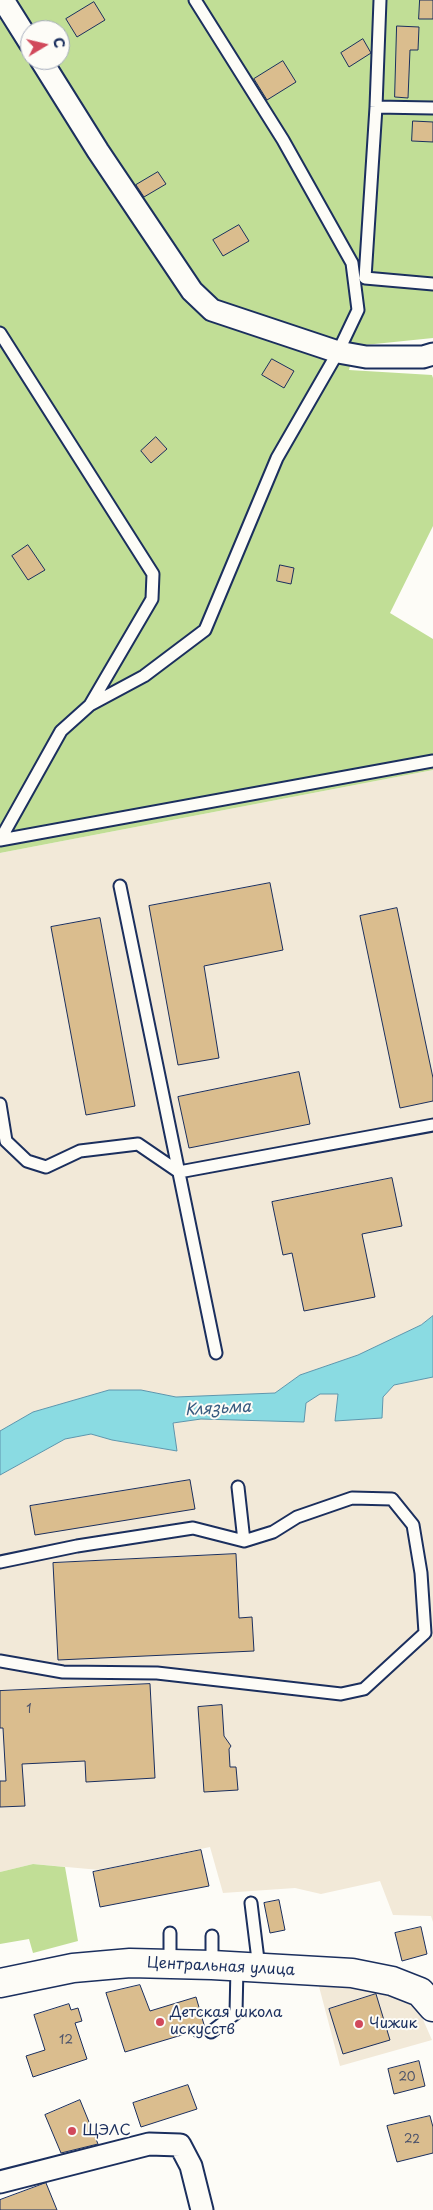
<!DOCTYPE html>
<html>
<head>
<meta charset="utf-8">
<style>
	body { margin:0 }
	#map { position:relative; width:433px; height:2210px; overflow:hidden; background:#fdfcf7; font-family:"Playpen Sans",sans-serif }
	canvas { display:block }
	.north { position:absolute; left:20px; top:20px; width:50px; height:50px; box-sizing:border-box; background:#fdfcf7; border:1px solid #a3aaba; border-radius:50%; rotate:81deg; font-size:14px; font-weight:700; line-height:20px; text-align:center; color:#1b2f5e }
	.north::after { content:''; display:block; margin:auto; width:18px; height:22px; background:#d1495b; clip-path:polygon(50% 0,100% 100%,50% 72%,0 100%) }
</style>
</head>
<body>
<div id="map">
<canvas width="433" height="2210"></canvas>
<div class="north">С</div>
</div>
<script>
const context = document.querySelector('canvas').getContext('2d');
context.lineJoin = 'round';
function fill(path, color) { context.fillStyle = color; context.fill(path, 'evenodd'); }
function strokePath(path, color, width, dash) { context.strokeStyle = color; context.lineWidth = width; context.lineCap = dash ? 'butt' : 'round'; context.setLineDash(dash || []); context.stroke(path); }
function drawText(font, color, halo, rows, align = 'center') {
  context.font = font + ' "Playpen Sans",sans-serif'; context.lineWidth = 4; context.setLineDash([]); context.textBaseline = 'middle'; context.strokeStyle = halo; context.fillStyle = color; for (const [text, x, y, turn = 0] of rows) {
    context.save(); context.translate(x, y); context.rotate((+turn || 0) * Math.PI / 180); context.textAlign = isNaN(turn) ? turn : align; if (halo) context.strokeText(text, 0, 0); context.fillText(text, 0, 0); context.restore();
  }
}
fill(new Path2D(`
	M433,770v546l-12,9 -63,30 -58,20 -25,18 -99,4 -35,-7h-32l-76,22 -33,19v-578z
	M433,1377v545l-2,-6 -38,-1 -13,-34 -59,13 -26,-6 -72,5 -13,-46 -110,23 -67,-6 -33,8v-397l65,-36 26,-5 21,6 64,11 -4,-28 29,-4h41l64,-16 14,-9h18l-3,26 47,-2 1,-21 11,-12z
	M317,1979l97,20 18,41 -92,26z`), '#f2e9d8');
fill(new Path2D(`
	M0,0h433v338l-78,8 -6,24 83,5 1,3v148l-43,87 43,26v131l-433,83zM30,30h30v30h-30z
	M33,1864l32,3 13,74 -45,12 -4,-14 -29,5v-72z`), '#c1de96');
const water = new Path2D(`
	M433,1316v61l-39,8 -11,12 -1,21 -47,3 3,-27h-18l-14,9 -2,19 -103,-3 -28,4 4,28 -65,-11 -21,-6 -26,5 -65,36v-44l33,-19 76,-22h32l35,7 99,-4 25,-18 58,-20 63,-30z`);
fill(water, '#8adbe2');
strokePath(water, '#5e96ad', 1);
const building = new Path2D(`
	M420,0h13v19h-14z
	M94,2l11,18 -28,17 -11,-18z
	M397,26l22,1 -1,23h-8l-2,48 -13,-1z
	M363,39l8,14 -22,14 -8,-14z
	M283,61l13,21 -29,18 -13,-21z
	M413,121l20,1v20l-21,-1z
	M158,172l8,12 -22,13 -8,-12z
	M239,225l10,16 -26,15 -10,-16z
	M272,359l22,12 -10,17 -22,-13z
	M156,437l11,12 -16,14 -10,-12z
	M28,545l17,25 -17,10 -16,-24z
	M280,565l14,3 -3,16 -14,-3z
	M270,883l13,67 -79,16 15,92 -41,7 -29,-159z
	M397,908l36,170v23l-33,7 -40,-192z
	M100,918l35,188 -49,9 -35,-188z
	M299,1072l11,52 -121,24 -11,-51z
	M392,1178l10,48 -40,8 13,63 -71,14 -12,-58 -9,2 -11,-53z
	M190,1480l5,29 -160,26 -5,-29z
	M236,1554l3,64 13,-1 2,34 -196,9 -5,-97z
	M150,1684l5,94 -69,4 -1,-21 -63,3 3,42 -25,1v-26h6l-3,-53h-3v-37z
	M222,1705l2,31 7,10 -2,3 1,18h6l2,23 -34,2 -6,-85z
	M201,1850l8,36 -109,21 -7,-35z
	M279,1900l6,30 -15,3 -6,-30z
	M421,1927l6,27 -25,7 -7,-28z
	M140,1985l10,26 46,-14 9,31 -1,6 -10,3 -2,-5 -67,20 -19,-59z
	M376,1994l14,46 -47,14 -14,-45z
	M69,2004l2,6 7,-2 4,13 -7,2 12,36 -54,18 -7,-21 19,-6 -11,-35z
	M419,2061l6,25 -31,8 -6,-25z
	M188,2085l9,24 -56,18 -8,-24z
	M80,2100l18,44 -37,9 -16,-38z
	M430,2116l3,11v26l-36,9 -10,-36z
	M46,2183l11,27h-57v-10z`);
fill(building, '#dabd8e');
strokePath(building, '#1b2f5e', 1);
const lane = new Path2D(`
	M380,0l-4,107 -11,171 68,6
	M376,107l57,1
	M0,333l153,241 -1,25 -62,106 -29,26 -61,109
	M90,705l54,-29 61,-46 72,-172 61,-106 20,-42 -6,-47 -69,-123 -88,-140
	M0,840l433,-79
	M120,886l96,467
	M0,1104l6,37 21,20 19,6 34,-16 58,-7 41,28 254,-47
	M238,1487l6,54
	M0,1562l77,-16 116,-18 51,13 29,-9 24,-15 55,-19 40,1 21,26 8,48 4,60 -61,56 -23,5 -184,-21 -94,-1 -63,-11
	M251,1903l8,65
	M212,1936v29
	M170,1964v-31
	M211,2032l25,-19 1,-46`);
const street = new Path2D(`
	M3,0l27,43
	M41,60l57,91 94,140 20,19 126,42 28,5h57l10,-3
	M0,2182l149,-38 31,1 11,21 11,44`);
const secondary = new Path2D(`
	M0,1983l73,-15 57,-5 82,2 140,8 40,8 28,11 13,15`);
strokePath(lane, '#1b2f5e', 15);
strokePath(street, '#1b2f5e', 25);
strokePath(secondary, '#1b2f5e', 31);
strokePath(lane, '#fdfcf7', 11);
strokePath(street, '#fdfcf7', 21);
strokePath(secondary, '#fdfcf7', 28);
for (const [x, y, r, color] of [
	[160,2022,5,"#d1495b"],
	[359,2024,5,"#d1495b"],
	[72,2131,5,"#d1495b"]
]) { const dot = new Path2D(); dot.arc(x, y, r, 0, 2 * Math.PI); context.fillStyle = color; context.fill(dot); strokePath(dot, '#fdfcf7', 2); }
drawText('12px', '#4b526a', null, [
	["1",29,1710],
	["12",66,2041],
	["20",407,2078],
	["22",412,2140]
]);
drawText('15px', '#1b2f5e', '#fdfcf7', [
	["Центральная улица",221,1967,3]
]);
drawText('15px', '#1b2f5e', '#fdfcf7', [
	["Детская школа",170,2013],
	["искусств",170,2030],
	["Чижик",369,2024],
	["ЩЭЛС",82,2131]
], 'left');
drawText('italic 16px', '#375a7f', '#fdfcf7', [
	["Клязьма",218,1409,-3]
]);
</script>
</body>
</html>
